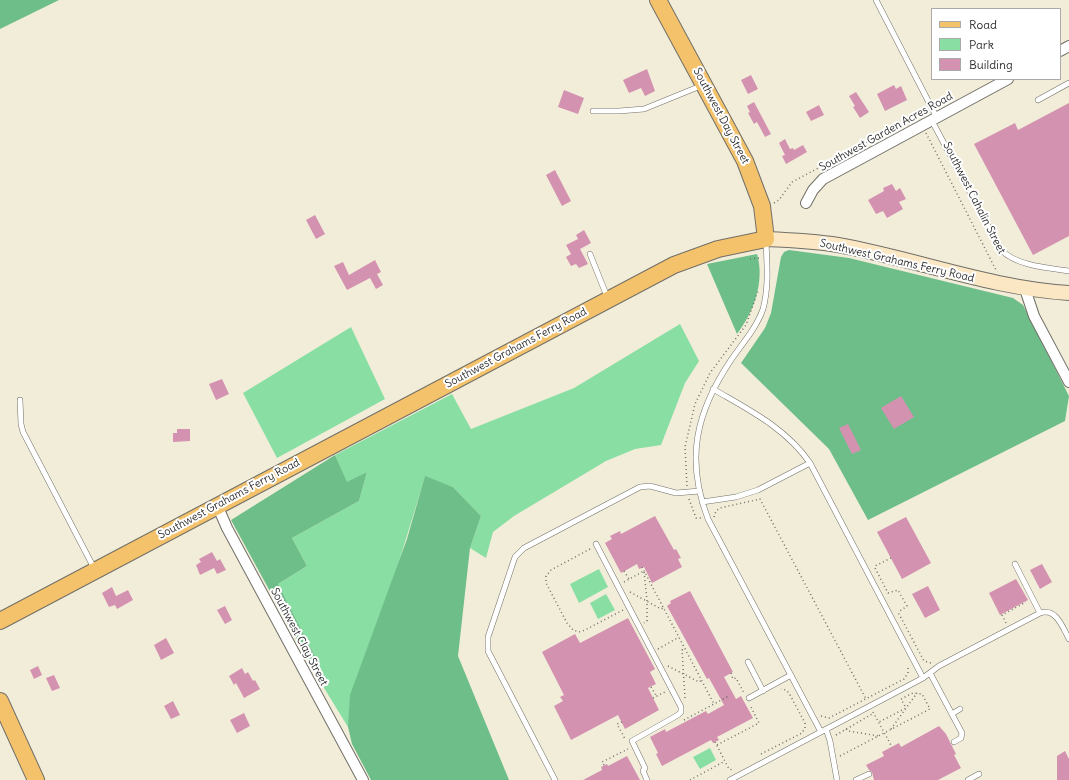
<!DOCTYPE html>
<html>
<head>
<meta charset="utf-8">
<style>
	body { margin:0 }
	#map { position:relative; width:1069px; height:780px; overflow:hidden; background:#f2edd9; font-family:Delius,sans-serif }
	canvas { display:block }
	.legend { position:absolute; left:931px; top:8px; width:130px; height:72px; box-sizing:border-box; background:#fff; border:1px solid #aaa; margin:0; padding:5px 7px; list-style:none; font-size:12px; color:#2b2b2b }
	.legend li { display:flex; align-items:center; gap:8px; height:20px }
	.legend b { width:20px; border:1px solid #aaa }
</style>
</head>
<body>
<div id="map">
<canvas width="1069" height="780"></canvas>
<ul class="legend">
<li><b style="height:5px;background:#f4c26a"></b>Road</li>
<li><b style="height:11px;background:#89dfa3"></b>Park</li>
<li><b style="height:11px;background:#d492b1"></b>Building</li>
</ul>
</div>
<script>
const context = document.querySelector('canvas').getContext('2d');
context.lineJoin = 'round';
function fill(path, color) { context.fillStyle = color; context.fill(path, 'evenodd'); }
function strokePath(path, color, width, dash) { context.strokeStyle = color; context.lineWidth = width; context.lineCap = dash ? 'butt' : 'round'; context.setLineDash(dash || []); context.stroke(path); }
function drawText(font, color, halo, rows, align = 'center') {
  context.font = font + ' Delius,sans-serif'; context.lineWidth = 4; context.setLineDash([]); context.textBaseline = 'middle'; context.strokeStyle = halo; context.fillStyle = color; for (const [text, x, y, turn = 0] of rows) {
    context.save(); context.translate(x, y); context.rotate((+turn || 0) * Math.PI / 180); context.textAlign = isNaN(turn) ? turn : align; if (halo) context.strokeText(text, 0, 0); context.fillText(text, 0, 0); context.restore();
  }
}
fill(new Path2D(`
	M680,324l19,37 -14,22 -24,62 -26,4 -29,12 -92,55 -21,16 -7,26 -16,-10 11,-32 -28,-29 -28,-10 -77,250 -35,-57 3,-12 -38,-74 29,-18 -15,-28 67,-37 8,-29 -20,11 -12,-28 117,-61 19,35 103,-41z
	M351,327l34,72 -108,59 -34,-65z
	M599,569l9,18 -29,16 -9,-19z
	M606,594l9,16 -17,9 -8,-16z
	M710,748l6,12 -16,9 -7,-12z`), '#89dfa3');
fill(new Path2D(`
	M0,0h59l-59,29z
	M789,250l60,8 164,40 10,7 46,91 -4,25 -197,99 -39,-71 -88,-86 24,-35 6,-15 10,-56 3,-5z
	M757,254c8,27 -3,58 -20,80l-30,-70z
	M335,455l12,27 20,-10 -8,29 -67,37 15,28 -29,18 38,74 -3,12 -82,-150z
	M425,476l28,11 28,29 -11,32 -12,108 51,124h-138l-19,-36 -4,-17 2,-32 57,-156z`), '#6ebe89');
fill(new Path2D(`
	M647,69l8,22 -10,5 -4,-8 -12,5 -6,-13z
	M751,75l7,14 -10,5 -7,-14z
	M894,85l2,4 5,-3 6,14 -22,11 -8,-17z
	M564,90l20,8 -6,16 -20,-7z
	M856,92l13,20 -9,6 -7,-11 2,-1 -6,-10z
	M754,102l17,32 -6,3 -8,-15 -3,2 -6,-11 2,-1 -3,-6z
	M1069,103v133l-36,19 -59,-111 41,-21 3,7z
	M819,105l5,10 -13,6 -5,-9z
	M785,139l5,10 3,-1 1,2 9,-5 4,7 -21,12 -4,-8 3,-1 -6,-12z
	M555,170l16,31 -9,5 -16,-31z
	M892,184l4,7 4,-3 6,11 -7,3 4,7 -16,9 -4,-7 -7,3 -8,-14 16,-9 -1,-3z
	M315,215l10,19 -9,5 -10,-19z
	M584,230l7,13 -11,6 8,15 -9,4 -3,-4 -5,2 -5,-9 5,-3 -5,-9 12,-6 -2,-4z
	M375,260l6,12 -4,2 6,11 -7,4 -6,-11 -23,12 -13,-24 9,-4 6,13z
	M222,379l7,15 -13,6 -7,-16z
	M901,396l13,21 -20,12 -13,-21z
	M848,424l13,26 -9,4 -13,-26z
	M177,429h13v12l-17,1v-9h4z
	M655,516l19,34 2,-1 5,9 -3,1 4,8 -30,16 -8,-16 -5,2 -2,-5 -16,9 -16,-30 7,-4 -2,-3 10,-5 1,3z
	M906,517l25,46 -29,16 -25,-47z
	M212,552l5,9 3,-2 6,11 -9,4 -3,-6 -14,7 -4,-10 5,-3 -2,-3z
	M1042,564l10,18 -12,7 -10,-19z
	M1016,579l12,21 -28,15 -11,-22z
	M928,586l12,24 -15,8 -13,-24z
	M112,587l4,9 12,-6 5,10 -16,9 -2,-4 -6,2 -7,-14z
	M690,591l43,81 -9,5 12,22 5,-3 12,22 -36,19 2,3 -6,3 -2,-3 -49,26 -6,-12 2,-1 -8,-16 15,-8 1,3 40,-21 2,3 16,-9 -15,-27 -2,1 -40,-73 4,-3 -1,-2z
	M225,606l7,14 -7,4 -8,-14z
	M628,618l27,51 -5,3 6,12 -8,4 11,22 -34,19 -7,-14 -47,25 -17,-34 9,-5 -3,-4 4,-2 -22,-43 33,-18 5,9z
	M166,638l8,15 -13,7 -7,-15z
	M38,666l4,9 -8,4 -4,-9z
	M242,668l3,6 3,-2 5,9 2,-1 5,9 -16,9 -8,-15 -2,2 -5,-9z
	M54,675l6,13 -8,3 -6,-13z
	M173,701l7,14 -9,4 -7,-13z
	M244,713l6,13 -13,7 -7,-13z
	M939,726l7,8 10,20 -2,1 7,13 -23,12h-64l-2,-8 -3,-2 -3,-5 18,-9 -2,-4 17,-9 2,4z
	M1065,751l4,8v21h-12v-24z
	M627,756l13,24h-57l19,-10 -1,-3 6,-3 1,2z`), '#d492b1');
const service = new Path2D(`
	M876,0l61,118
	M1038,100l31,-17
	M593,111h26l25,-2 59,-24
	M932,121l69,129c16,16 47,18 68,21
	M766,242c1,22 3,45 -3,67 -6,18 -21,35 -32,51 -35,52 -46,99 -23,159l113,213
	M590,254l18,45
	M713,389c36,21 73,39 97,74l113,215
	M20,400l1,24 2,8 72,138
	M702,502l34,-5 22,-7 52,-27
	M596,544l85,163v5l-3,3 -46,26 13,27 -2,3 4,9
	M1015,564l25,49
	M748,662l15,29
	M930,673l32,60 -1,5 -7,4
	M749,698l42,-23
	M952,714l8,-5
	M826,729l4,12 7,39
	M555,780l-67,-129v-14l27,-80 9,-9 116,-61 10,-1 26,7 24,-2
	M730,780l193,-102 16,-12 101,-53c16,-6 23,15 29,26
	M856,780l13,-6
	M968,780l11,-6`);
const minor = new Path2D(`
	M1060,51l9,-5
	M806,203l7,-13 10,-11 185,-100
	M1025,289l9,27 35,66
	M217,505l10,23 136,252`);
const secondary = new Path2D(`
	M766,239c24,1 48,2 72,6 78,14 152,43 231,48`);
const primary = new Path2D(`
	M0,621l674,-356 44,-16 48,-10 -4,-33 -17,-45 -87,-161
	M0,701l36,79`);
strokePath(service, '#716f68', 6);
strokePath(minor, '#716f68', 12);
strokePath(secondary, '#716f68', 16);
strokePath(primary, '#716f68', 18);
strokePath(new Path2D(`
	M938,105l11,-6
	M926,133l71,139
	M774,203l5,-3 13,-18 134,-71
	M750,259l10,-1
	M687,486l-2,-39 10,-43 15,-31 36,-48 12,-34
	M689,499l7,19h5
	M714,517l2,-6 4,-3 40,-9 106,200
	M590,549l-39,21 -5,6v7l21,40 6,7 6,2 6,-2 38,-20
	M891,558l-16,8v2l13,25 10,-3 9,16 -7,5 -1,3 25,47 7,2
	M642,567l72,137
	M624,571l5,8
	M624,582l20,-11 3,30v20l-3,2
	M630,592l31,17 2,-1
	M1006,623l-4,-8 24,-13
	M658,649l21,-12
	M668,666l31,16 3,-2
	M731,673l2,6 3,-1 8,15
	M651,687l6,10
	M653,698l12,-6
	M685,698l-3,-48 3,-1
	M873,712l19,35
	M821,716l8,2 75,-39 4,-6v-8
	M684,720l43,-23 2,2
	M622,722l-5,2 8,15
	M846,729l2,2 31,5
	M891,729l26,-36
	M836,735l38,-22
	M715,742l14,27 4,1
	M717,745l42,-22 -9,-18
	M761,754l41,-21 3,-5v-5l-16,-30 -3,-3 -5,-1
	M840,756l90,-47 -8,-15 -9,-1 -12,6 5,9 -27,14
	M604,765l-2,-3 26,-13
	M690,780l35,-19`), '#716f68', 1.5, [1, 3]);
strokePath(service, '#fff', 5);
strokePath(minor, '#fff', 10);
strokePath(secondary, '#fbe7c3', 14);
strokePath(primary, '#f4c26a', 16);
drawText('11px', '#2b2b2b', '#fff', [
	["Southwest Day Street",721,116,62],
	["Southwest Garden Acres Road",886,132,-29],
	["Southwest Cahalin Street",974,198,63],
	["Southwest Grahams Ferry Road",897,261,13],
	["Southwest Grahams Ferry Road",516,348,-28],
	["Southwest Grahams Ferry Road",229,499,-28],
	["Southwest Clay Street",299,637,62]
]);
</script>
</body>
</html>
